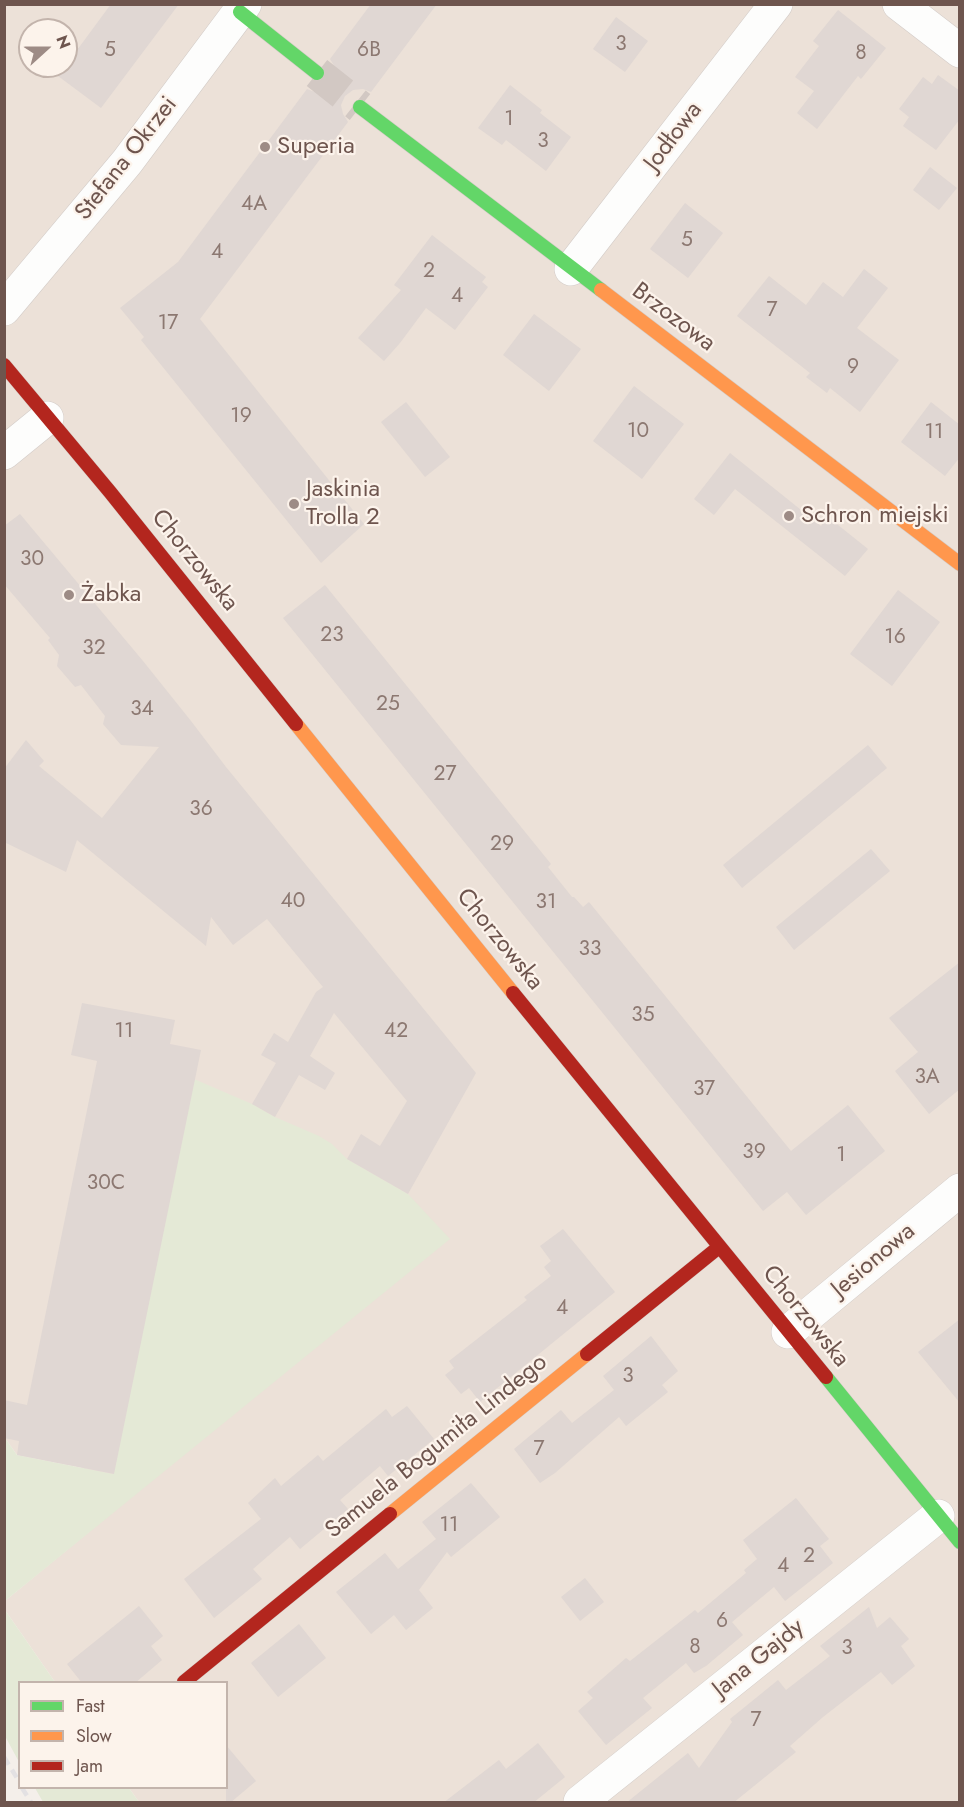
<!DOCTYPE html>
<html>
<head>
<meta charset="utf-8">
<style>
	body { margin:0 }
	#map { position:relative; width:964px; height:1807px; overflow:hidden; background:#f4efea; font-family:Jost,sans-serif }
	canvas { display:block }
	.frame { position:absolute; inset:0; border:6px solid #6e554e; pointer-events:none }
	.legend { position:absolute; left:18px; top:1681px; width:210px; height:108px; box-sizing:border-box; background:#fcf3eb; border:2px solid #c3b4ac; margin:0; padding:8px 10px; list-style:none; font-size:18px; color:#6e554e }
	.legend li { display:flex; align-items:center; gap:12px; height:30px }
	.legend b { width:30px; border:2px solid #c3b4ac }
	.north { position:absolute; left:18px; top:18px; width:60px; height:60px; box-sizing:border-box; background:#fcf3eb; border:2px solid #c3b4ac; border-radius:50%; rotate:69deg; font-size:16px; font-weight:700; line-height:24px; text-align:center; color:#6e554e }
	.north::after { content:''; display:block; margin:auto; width:21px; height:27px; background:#9d8b85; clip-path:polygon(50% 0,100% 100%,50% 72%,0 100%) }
</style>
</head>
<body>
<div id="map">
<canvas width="964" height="1807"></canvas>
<div class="frame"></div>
<ul class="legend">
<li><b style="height:8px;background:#63d668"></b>Fast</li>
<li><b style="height:8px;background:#ff974d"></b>Slow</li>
<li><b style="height:8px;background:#b3261e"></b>Jam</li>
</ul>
<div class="north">N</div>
</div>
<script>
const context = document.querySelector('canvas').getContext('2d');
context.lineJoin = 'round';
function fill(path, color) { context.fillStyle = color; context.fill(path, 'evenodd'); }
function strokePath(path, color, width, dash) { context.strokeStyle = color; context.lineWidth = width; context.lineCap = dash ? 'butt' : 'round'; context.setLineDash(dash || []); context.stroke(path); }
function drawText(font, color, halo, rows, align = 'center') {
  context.font = font + ' Jost,sans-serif'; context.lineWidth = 4.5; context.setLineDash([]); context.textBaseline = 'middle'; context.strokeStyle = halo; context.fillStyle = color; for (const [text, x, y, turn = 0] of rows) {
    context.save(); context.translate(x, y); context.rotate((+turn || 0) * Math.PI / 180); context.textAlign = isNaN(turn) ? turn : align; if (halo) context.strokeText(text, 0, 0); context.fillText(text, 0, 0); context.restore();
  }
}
fill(new Path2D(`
	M5,5h954v1797h-820l-10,-14h97v-106h-171l-50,-72v-9l103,-85 -25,-48 -66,-13 -12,-17zM30,30h36v36h-36z`), '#ece1d8');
fill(new Path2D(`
	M194,1079l58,25 23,13 44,19 13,8 15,15 61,35 42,45 -445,362v-163l12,17 96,19z
	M5,1610l50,72h-35l-1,80 -14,-26z
	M35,1788h94l10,14h-96z`), '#e4e9d6');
fill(new Path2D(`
	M111,4h68l-78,104 -43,-32z
	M371,4h66l-66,88 -8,-3 -10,1 -8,6 -4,9 2,9 5,8 -148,197 164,205 -43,39 -180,-223 3,-3 -24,-29 58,-46 129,-173 8,3 8,-1 8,-6 5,-10 -1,-8 -5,-8z
	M838,10l48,38 -25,31 -3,-3 -41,53 -20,-16 17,-22 -19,-14 24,-31 -6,-5z
	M616,17l32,24 -23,31 -32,-23z
	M938,75l22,16v28l-24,31 -33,-24 6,-9 -10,-8 24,-32 9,7z
	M510,85l32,25 -2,3 31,24 -25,34 -40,-31 -4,5 -24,-17z
	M930,167l27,21 -18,22 -26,-20z
	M685,203l38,30 -35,45 -38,-29z
	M432,235l54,42 -4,5 6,5 -33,43 -29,-22 -26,35 -16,18 -26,-23 43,-48 -7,-5z
	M864,269l24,19 -31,40 42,32 -39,52 -30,-24 -3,5 -21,-16 4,-4 -73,-57 32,-40 37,29 17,-23 20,15z
	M534,314l47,35 -32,42 -46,-36z
	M634,386l50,38 -42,55 -49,-38z
	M406,402l44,55 -25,20 -44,-55z
	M931,402l29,23v32l-15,19 -44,-34z
	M730,453l91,73 7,-9 40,32 -23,27 -110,-87 -21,26 -20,-16z
	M20,514l123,147 48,60 35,46 250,306 -68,121 -61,-35 14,-25 19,12 27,-45 -73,-88 -24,43 25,17 -10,17 -26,-15 -24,42 -23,-13 24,-41 -15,-8 13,-22 14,9 28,-50 7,-5 -56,-68 -34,26 -22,-28 -5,29 -129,-106 -11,32 -62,-30v-73l22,-29 18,21 -5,5 63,52 57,-71 -38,-2 -18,-21 2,-8 -24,-31 -6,2 -18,-21 2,-11 -11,-15 2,-2 -46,-54v-58z
	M325,585l226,279 -3,3 24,30h2l9,10 6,-5 202,249 57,-46 37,46 -79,64 -19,-23 -24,19 -480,-593z
	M898,590l42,32 -48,64 -42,-32z
	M868,745l19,23 -145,120 -19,-23z
	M871,849l19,22 -96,79 -18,-23z
	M960,962v127l-31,25 -34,-43 23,-19 -29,-34z
	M82,1003l93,17 -5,24 31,6 -87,424 -97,-19 2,-14 -15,-3v-38l23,5 70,-344 -26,-6z
	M563,1229l52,63 -135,110 -11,-14 -8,6 -16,-19 9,-7 -5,-7 78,-61 -3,-3 27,-21 -7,-9 7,-6 -11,-15z
	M960,1319v84l-42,-51z
	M651,1336l27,35 -16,14 6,7 -42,34 -7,-9 -64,56 -15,10 -26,-34 47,-39 11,13 42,-33 -11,-14z
	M407,1406l27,33 -46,37 -8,-10 -40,34 8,9 -48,40 -10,-12 -37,32 9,10 -48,39 -30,-39 77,-60 -13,-16 27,-25 6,8 37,-31 5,6 63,-52 6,8z
	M471,1483l29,34 -49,40 -4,-5 -28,38 14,18 -27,22 -12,-15 -23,19 -35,-42 49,-39 13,16 38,-30 -14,-17z
	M796,1498l33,41 -9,7 13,17 -48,38 -11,-14 -42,35 11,13 -37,31 -12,7 -8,-10 -43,35 9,10 -46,37 -28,-34 15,-13 -6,-6 39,-34 4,3 65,-51 3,3 48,-40 -2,-3 13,-11 -14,-19z
	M585,1578l19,24 -24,19 -19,-24z
	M139,1606l24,30 -12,10 11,14 -27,23h-53l-15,-19z
	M869,1607l8,21 13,-11 19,22 -8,7 14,20 -23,19 -11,-13 -58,45 -33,29 6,6 -63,51h-107l62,-50 11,15 33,-46 -2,-3 48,-39 8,10 44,-34 -10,-10z
	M299,1624l27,34 -48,39 -27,-34z
	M538,1743l27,34 -32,26h-90l56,-43 7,9z
	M226,1745l30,36 -26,22h-4z`), '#e0d7d3');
strokePath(new Path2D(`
	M317,73l43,34`), '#d2c8c3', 33, [33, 16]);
const street = new Path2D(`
	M899,4l61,47
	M571,269l205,-265
	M4,309l123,-147 118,-158
	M4,453l43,-35
	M788,1332l172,-142
	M580,1802l358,-286`);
const fast = new Path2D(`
	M240,12l77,61
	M360,107l241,183
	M826,1377l134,165`);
const slow = new Path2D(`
	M601,290l359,274
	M296,724l217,269
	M390,1514l197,-160`);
const jam = new Path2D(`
	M4,365l106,127 186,232
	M513,993l313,384
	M587,1354l132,-107
	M184,1682l206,-168`);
strokePath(street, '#d3ccc8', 34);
strokePath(fast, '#d3cbc6', 15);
strokePath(slow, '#d3cbc6', 15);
strokePath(jam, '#d3cbc6', 15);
strokePath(street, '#fdfdfc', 33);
strokePath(fast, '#63d668', 14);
strokePath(slow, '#ff974d', 14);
strokePath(jam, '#b3261e', 14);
strokePath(new Path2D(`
	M4,1757l16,26
	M22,1788l9,14`), '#e3e1e3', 4.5, [9, 6]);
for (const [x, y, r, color] of [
	[265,147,6,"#9d8b85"],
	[294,504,6,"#9d8b85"],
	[789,516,6,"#9d8b85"],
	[69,595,6,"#9d8b85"]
]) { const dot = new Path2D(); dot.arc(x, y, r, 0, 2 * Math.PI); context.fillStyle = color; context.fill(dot); strokePath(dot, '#fcf3eb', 2); }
drawText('21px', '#8c7871', null, [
	["3",621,45],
	["5",110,51],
	["6B",369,51],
	["8",861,54],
	["1",509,120],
	["3",543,142],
	["4A",254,205],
	["5",687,241],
	["4",217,253],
	["2",429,272],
	["4",457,297],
	["7",772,311],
	["17",168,324],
	["9",853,368],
	["19",241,417],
	["10",638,432],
	["11",934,433],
	["30",32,560],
	["23",332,636],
	["16",895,638],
	["32",94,649],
	["25",388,705],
	["34",142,710],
	["27",445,775],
	["36",201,810],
	["29",502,845],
	["40",293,902],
	["31",546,903],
	["33",590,950],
	["35",643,1016],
	["11",124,1032],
	["42",396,1032],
	["3A",927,1078],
	["37",704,1090],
	["39",754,1153],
	["1",841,1156],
	["30C",106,1184],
	["4",562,1309],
	["3",628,1377],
	["7",539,1450],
	["11",449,1526],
	["2",809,1557],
	["4",783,1567],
	["6",722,1622],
	["8",695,1648],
	["3",847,1649],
	["7",756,1721]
]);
drawText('24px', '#6e554e', '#fcf3eb', [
	["Jodłowa",674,137,-53],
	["Stefana Okrzei",127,159,-52],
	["Brzozowa",673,318,37],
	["Chorzowska",194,561,51],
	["Chorzowska",499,940,51],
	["Jesionowa",874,1261,-40],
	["Chorzowska",805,1317,51],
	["Samuela Bogumiła Lindego",437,1447,-39],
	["Jana Gajdy",759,1659,-39]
]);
drawText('24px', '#6e554e', '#fcf3eb', [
	["Superia",277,147],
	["Jaskinia",306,490],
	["Trolla 2",306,518],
	["Schron miejski",801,516],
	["Żabka",81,595]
], 'left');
</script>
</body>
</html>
